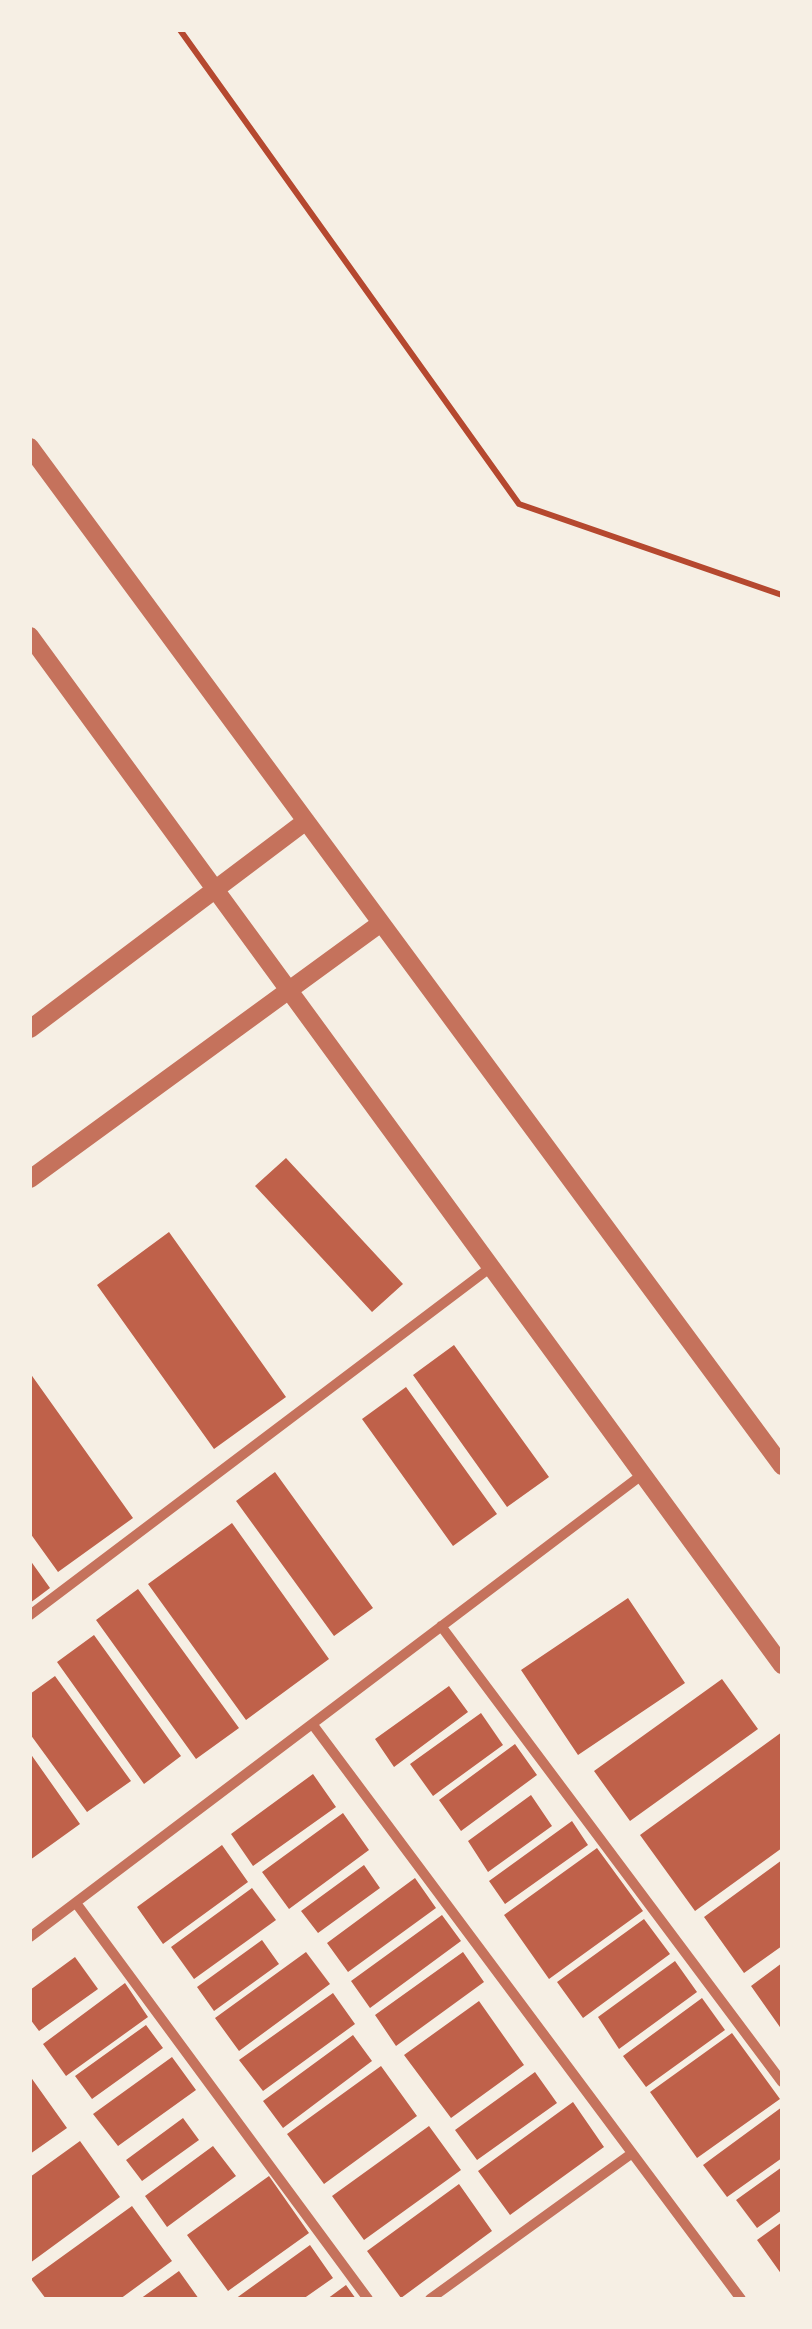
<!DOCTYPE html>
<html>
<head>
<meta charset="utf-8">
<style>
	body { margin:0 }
	#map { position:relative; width:812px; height:2329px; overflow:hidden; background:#f6efe4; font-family:"PT Sans",sans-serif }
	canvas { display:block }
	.frame { position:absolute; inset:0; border:32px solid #f6efe4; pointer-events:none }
</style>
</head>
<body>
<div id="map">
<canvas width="812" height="2329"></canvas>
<div class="frame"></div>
</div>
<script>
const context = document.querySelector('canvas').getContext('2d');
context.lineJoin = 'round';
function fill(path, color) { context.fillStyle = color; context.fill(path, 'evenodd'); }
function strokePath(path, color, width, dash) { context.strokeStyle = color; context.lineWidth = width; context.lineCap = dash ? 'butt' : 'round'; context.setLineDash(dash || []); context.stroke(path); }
fill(new Path2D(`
	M286,1158l117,126 -31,28 -117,-126z
	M169,1232l117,165 -72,52 -117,-164z
	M454,1345l95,132 -42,30 -94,-132z
	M30,1373l103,145 -75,54 -28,-39z
	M406,1387l91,127 -44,32 -91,-127z
	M275,1472l98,136 -39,28 -98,-135z
	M232,1523l97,136 -83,61 -98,-136z
	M30,1560l20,28 -20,15z
	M138,1589l101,139 -43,31 -100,-139z
	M628,1598l57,85 -107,72 -57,-85z
	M94,1635l87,121 -37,28 -87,-122z
	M55,1676l76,105 -44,31 -57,-78v-40z
	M722,1679l36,50 -128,92 -36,-50z
	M449,1686l19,26 -74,55 -19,-28z
	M481,1713l22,32 -70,51 -23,-32z
	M782,1732v116l-87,63 -55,-76z
	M515,1744l22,31 -76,56 -22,-31z
	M30,1753l50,71 -50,36z
	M313,1774l23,33 -83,59 -22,-32z
	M531,1795l21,31 -64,46 -20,-31z
	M343,1813l26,37 -80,59 -27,-37z
	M572,1821l16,24 -83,59 -16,-23z
	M222,1845l26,37 -85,62 -26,-37z
	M597,1848l46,63 -94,68 -45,-64z
	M782,1860v86l-38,27 -40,-56z
	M364,1865l16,23 -62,45 -17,-22z
	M415,1878l21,30 -88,64 -21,-29z
	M252,1888l24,32 -82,59 -23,-32z
	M442,1915l19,26 -91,67 -19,-27z
	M644,1919l26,35 -87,64 -26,-36z
	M262,1940l17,24 -65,47 -17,-24z
	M306,1952l24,32 -91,67 -24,-33z
	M463,1952l21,30 -88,64 -21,-31z
	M75,1957l23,32 -59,42 -9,-12v-29z
	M675,1961l22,31 -78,57 -21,-32z
	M782,1963v67l-31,-44z
	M125,1983l23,34 -82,59 -23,-32z
	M333,1993l22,31 -92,67 -24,-31z
	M702,1998l23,32 -79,57 -23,-31z
	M479,2001l45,64 -73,53 -47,-63z
	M146,2025l17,23 -71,51 -17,-23z
	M732,2033l48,66 -83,59 -47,-66z
	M353,2035l19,26 -89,67 -20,-27z
	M172,2057l24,33 -78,56 -25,-32z
	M381,2066l36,50 -93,68 -37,-50z
	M535,2072l22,31 -80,57 -22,-30z
	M30,2076l37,52 -37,26z
	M573,2102l31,45 -94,68 -32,-44z
	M782,2107v51l-55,39 -24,-32z
	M183,2118l16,22 -57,41 -16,-21z
	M429,2126l32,44 -97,70 -32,-44z
	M80,2141l40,56 -90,66v-86z
	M213,2146l23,30 -69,51 -22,-31z
	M782,2167v43l-25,18 -21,-28z
	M269,2176l40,57 -81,58 -41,-56z
	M459,2184l33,47 -91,67 -34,-47z
	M132,2206l40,55 -52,38h-74l-15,-20z
	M782,2222v53l-25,-35z
	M310,2245l23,33 -30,21h-68z
	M179,2271l20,28h-59z
	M346,2285l10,14h-29z`), '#bf614a');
strokePath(new Path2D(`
	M180,30l339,474 263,91`), '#b5482f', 6);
strokePath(new Path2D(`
	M30,1615l461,-348
	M441,1626l341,456
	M313,1725l428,574
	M76,1903l292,396
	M30,1937l613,-463
	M430,2299l201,-145`), '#c5725c', 10);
strokePath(new Path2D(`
	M30,447l752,1019
	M30,636l752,1029
	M30,1029l276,-208
	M30,1179l351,-256`), '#c5725c', 18);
</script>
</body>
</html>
